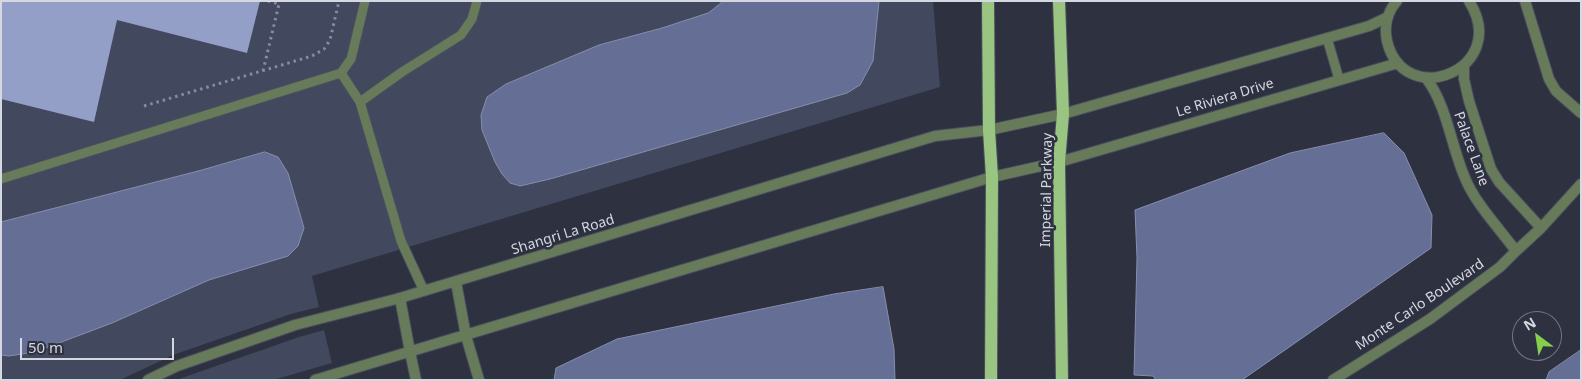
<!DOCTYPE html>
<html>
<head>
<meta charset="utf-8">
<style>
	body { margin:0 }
	#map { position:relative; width:1582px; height:381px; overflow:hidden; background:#2d3140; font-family:"Noto Sans",sans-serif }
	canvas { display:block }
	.frame { position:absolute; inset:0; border:2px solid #d5d7e1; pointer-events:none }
	.north { position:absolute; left:1512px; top:311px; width:50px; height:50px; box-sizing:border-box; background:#2d3140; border:1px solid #707380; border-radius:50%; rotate:329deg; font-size:14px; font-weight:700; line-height:20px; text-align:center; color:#d5d7e1 }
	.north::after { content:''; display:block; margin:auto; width:18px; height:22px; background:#85cf4d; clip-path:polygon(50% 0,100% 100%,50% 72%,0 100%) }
	.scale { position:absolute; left:20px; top:338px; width:154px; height:22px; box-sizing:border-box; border:2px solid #d5d7e1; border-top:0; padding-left:6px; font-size:15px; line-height:18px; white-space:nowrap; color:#d5d7e1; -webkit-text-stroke:4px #2d3140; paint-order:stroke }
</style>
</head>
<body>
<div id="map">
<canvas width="1582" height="381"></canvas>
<div class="frame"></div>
<div class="north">N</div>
<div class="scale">50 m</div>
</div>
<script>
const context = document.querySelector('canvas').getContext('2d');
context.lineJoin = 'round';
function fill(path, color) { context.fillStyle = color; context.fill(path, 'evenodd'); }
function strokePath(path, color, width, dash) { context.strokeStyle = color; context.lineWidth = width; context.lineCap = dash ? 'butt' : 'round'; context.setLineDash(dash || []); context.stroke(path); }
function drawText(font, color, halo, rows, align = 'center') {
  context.font = font + ' "Noto Sans",sans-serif'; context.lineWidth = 5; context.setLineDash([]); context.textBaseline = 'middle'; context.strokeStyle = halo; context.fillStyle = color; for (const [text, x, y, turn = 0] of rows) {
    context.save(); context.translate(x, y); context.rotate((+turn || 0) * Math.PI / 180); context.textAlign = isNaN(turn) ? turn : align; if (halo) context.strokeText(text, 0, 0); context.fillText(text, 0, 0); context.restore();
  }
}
fill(new Path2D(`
	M1,1h932l7,86 -628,189 7,31 -28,7 -118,41 -53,25h-119z
	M324,330l8,33 -59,17h-97l123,-43z`), '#42485e');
const water = new Path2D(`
	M724,1h155l-6,60 -13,24 -13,8 -297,86 -30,7 -10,-3 -8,-9 -7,-12 -13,-32 -1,-15 6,-18 19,-13 93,-39 63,-17 46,-15z
	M1384,133l20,20 28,62 -1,33 -189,132h-86l-3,-4 -19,-1 3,-117 -2,-48 155,-57z
	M265,152l13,5 10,16 16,55 -6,18 -10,10 -79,24 -97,43 -77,29 -26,4 -8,-1v-133l201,-52z
	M883,287l11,62 1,31h-341l2,-12 61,-29 217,-45z
	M1581,350v30h-35l3,-8z`);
fill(water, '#656f96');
strokePath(water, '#878eac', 1);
fill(new Path2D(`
	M1,1h259l-13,52 -130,-33 -23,102 -93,-23z`), '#949fc8');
const service = new Path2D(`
	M1327,38l12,41
	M341,73l10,-14 14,-58
	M360,102l42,-30 59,-37 11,-16 5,-18
	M1,179l340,-106 19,29 41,139 23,50`);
const minor = new Path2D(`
	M1397,1c-10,11 -13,26 -10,40 17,71 125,28 82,-40
	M1525,1l24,78 7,12 25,22
	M1464,66v13l5,22 22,68 8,13 42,46
	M1426,78c21,27 25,68 39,100 10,25 34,50 51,73
	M1063,114l306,-88 19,-9
	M1059,162l339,-99
	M456,282l10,54 13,44
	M400,298l10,54 6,28
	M1333,380l97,-61 70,-52 16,-16 25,-23 40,-44`);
const tertiary = new Path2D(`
	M148,380l29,-14 118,-41 105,-27 535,-162 54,-6 74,-16
	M315,380l677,-203 67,-15`);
const primary = new Path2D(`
	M988,1l1,129 3,47 -1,203
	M1059,1l4,113 -4,48 3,218`);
strokePath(service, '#4b4f5d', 11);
strokePath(minor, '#4b4f5d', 12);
strokePath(tertiary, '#4b4f5d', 12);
strokePath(primary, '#4b4f5d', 14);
strokePath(new Path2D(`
	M263,71l16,-67 -11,-3
	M144,106l168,-50 12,-7 6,-9 9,-39`), '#898c98', 3, [2.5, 4]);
strokePath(service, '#677b5b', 9);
strokePath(minor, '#677b5b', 10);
strokePath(tertiary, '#677b5b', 10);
strokePath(primary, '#9ac481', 12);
drawText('14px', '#d5d7e1', '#2d3140', [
	["Le Riviera Drive",1225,98,-17],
	["Palace Lane",1471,149,70],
	["Imperial Parkway",1047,190,-89],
	["Shangri La Road",563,235,-17],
	["Monte Carlo Boulevard",1420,305,-34]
]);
</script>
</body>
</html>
